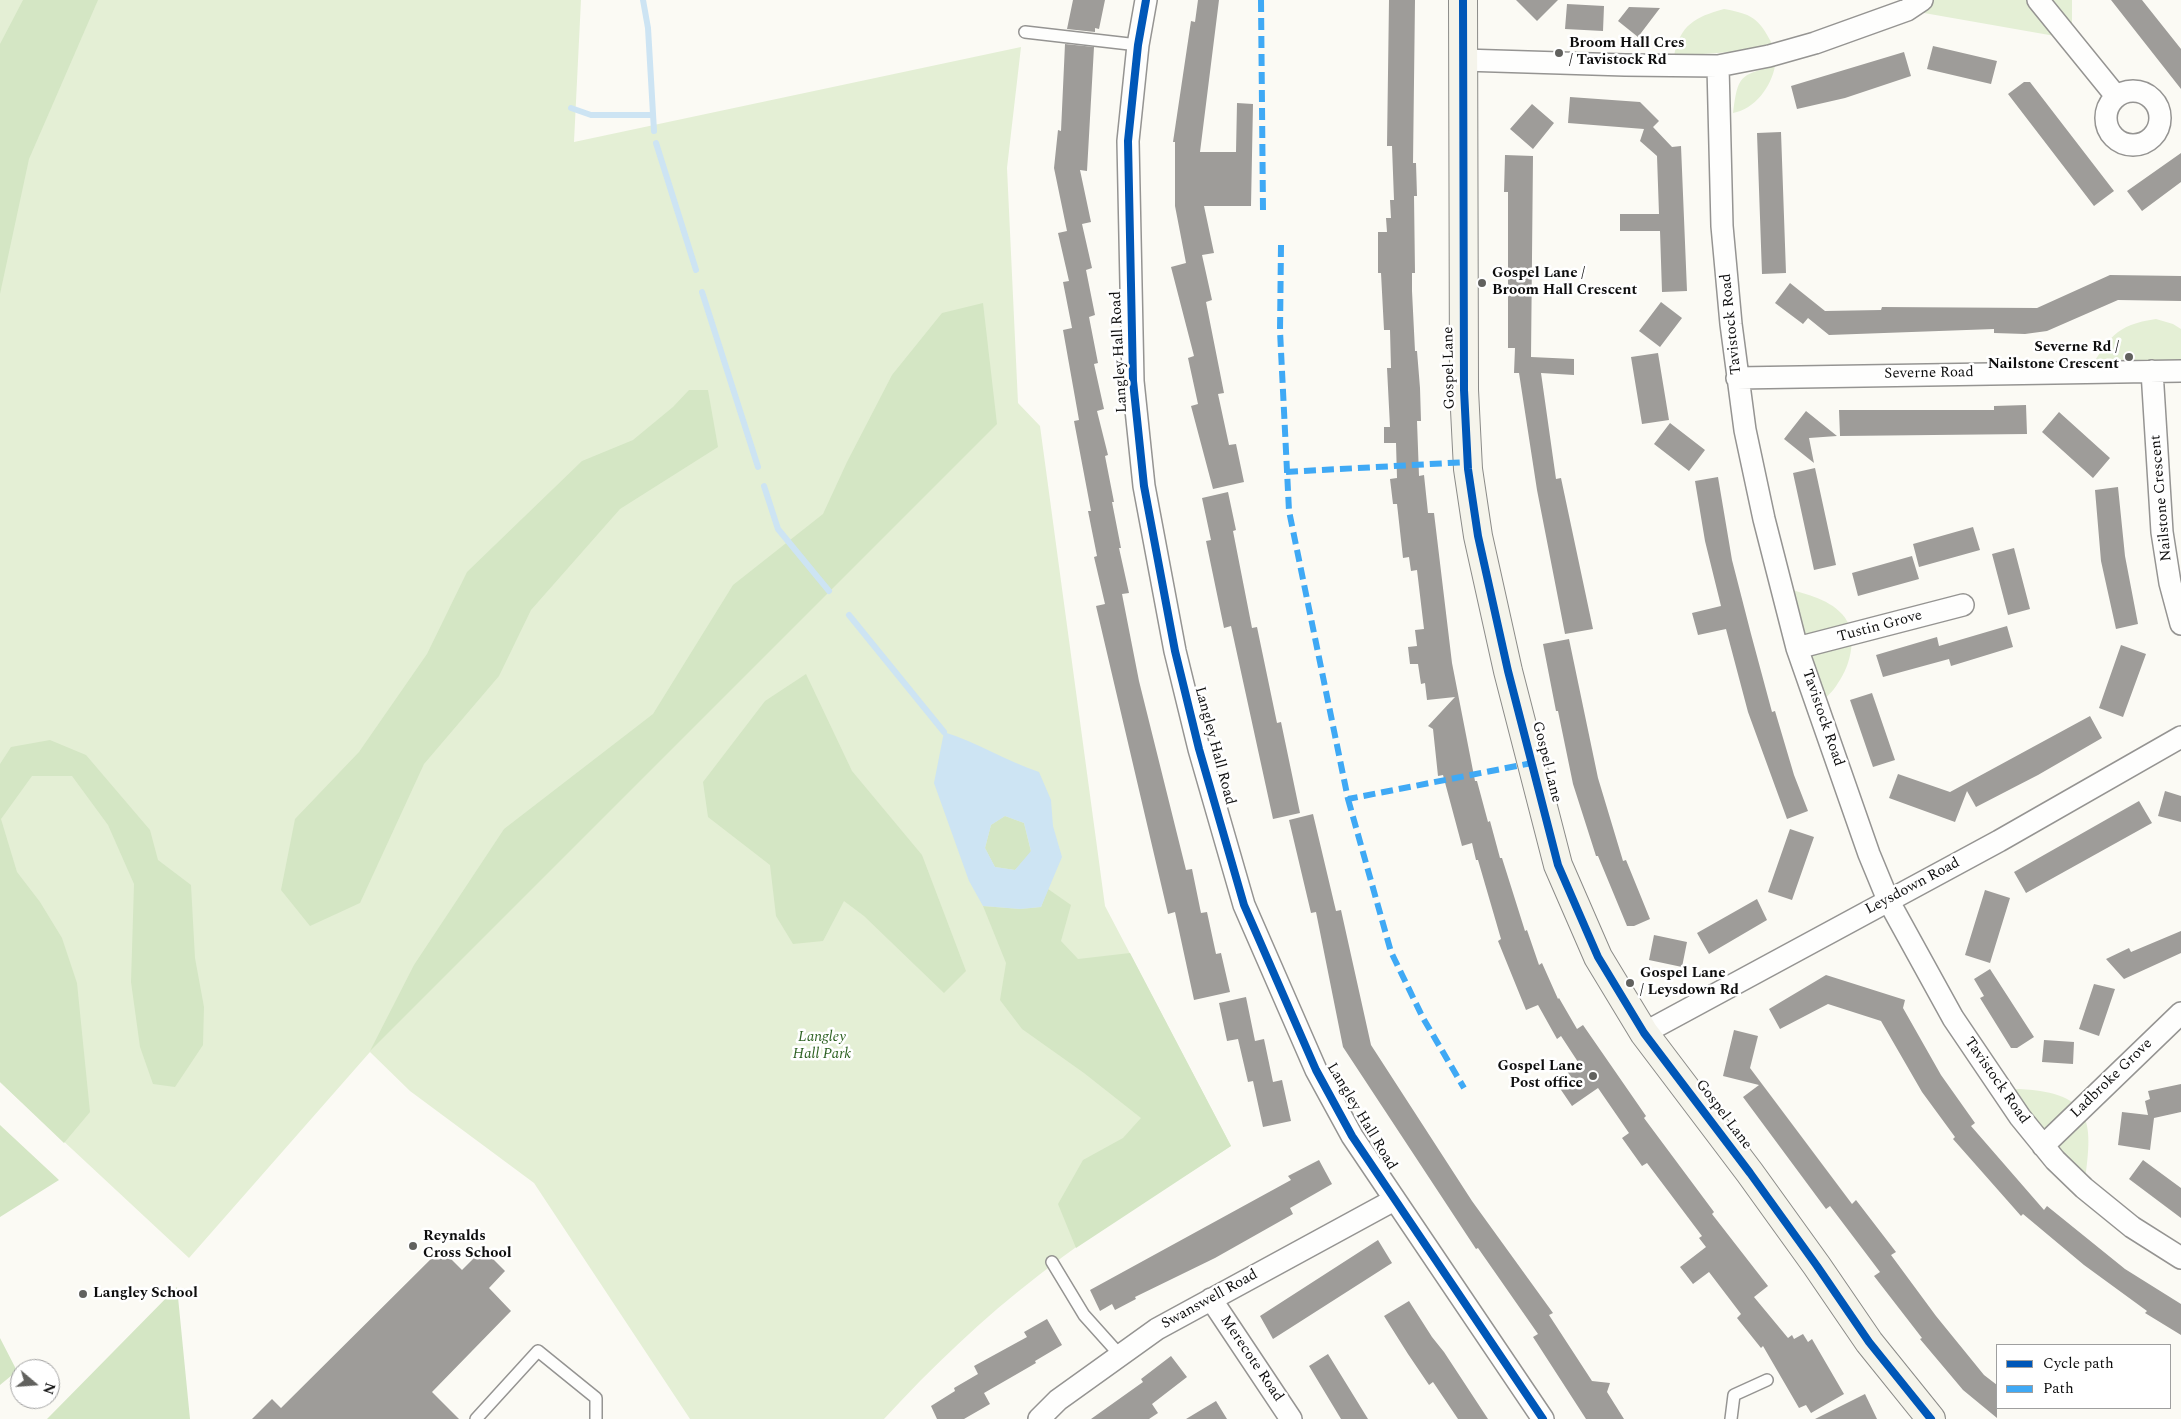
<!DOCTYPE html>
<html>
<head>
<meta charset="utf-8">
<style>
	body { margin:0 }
	#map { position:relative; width:2181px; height:1419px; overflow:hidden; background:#fbfaf4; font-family:Spectral,serif }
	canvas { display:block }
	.legend { position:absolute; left:1996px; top:1344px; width:175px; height:65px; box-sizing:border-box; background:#fff; border:1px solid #9f9f9f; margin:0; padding:6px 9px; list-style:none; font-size:15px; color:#0e0e0e }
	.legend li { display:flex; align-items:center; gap:10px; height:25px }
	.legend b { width:25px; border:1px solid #9f9f9f }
	.north { position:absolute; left:10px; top:1359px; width:50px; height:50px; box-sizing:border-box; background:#fff; border:1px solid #9f9f9f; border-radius:50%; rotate:108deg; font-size:14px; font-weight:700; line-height:20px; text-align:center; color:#0e0e0e }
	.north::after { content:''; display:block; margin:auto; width:18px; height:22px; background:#61615e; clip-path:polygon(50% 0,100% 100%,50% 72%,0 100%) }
</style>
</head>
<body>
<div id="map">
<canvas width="2181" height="1419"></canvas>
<ul class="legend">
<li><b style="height:6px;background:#0057b8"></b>Cycle path</li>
<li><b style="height:6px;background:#3fa9f5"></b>Path</li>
</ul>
<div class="north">N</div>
</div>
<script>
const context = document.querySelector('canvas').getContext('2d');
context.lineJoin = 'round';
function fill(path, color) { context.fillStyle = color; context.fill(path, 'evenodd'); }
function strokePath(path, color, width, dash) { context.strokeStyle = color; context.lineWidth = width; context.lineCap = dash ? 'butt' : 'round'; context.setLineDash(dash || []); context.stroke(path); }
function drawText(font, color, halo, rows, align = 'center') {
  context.font = font + ' Spectral,serif'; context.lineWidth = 5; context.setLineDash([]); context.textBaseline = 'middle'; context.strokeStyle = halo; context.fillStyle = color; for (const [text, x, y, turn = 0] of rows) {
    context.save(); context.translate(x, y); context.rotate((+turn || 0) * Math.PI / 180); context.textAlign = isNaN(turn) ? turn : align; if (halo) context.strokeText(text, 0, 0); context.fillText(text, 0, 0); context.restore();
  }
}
fill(new Path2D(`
	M0,0h581l-7,142 447,-95 -14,121 11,235 22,23 65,480 126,240c-64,42 -132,81 -192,129 -56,43 -107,92 -155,144h-194l-156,-236 -124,-92 -40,-39 -181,206 -189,-176z
	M1922,0h150v39l-165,-29z
	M1724,9c33,6 35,11 51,40l-101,7c6,-31 21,-39 50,-47z
	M1775,66c-4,21 -20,43 -42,47 5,-37 6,-38 42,-47z
	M2156,319l17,5 8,5v42l-93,1c21,-34 27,-47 68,-53z
	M1782,587c19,6 46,11 60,27 17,18 9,51 -4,69 -5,9 -14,16 -21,23z
	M2019,1089c77,4 74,34 65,99l-82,-98z`), '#e4efd5');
fill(new Path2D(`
	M23,0h75l-69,159 -29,135v-250z
	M983,303l14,121 -627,627 44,-86 90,-136 149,-115 80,-129 90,-71 24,-52 45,-87 50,-62z
	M689,390h19l10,57 -98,62 -89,101 -32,66 -75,88 -64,139 -50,23 -29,-36 14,-71 64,-67 68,-98 40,-82 115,-111 51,-21 40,-33z
	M806,674l46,97 70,84 44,116 -22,22 -80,-77 -20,-15 -21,40 -30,3 -17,-28 -6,-51 -62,-48 -5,-35 62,-81z
	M50,740l36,15 64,75 8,30 33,25 4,73 9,49 -1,38 -28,42 -22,-3 -13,-37 -9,-65 3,-98 -26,-59 -36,-49h-40l-31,43 16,53 23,30 22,36 15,45 13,129 -26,31 -64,-61v-318l11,-17z
	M1005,816l19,7 7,29 -16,18 -20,-3 -10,-19 6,-23z
	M1048,889l23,16 -10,36 17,18 52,-6 101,193 -155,102 -18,-44 25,-44 40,-22 18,-20 -57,-45 -62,-44 -22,-29 6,-37 -23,-57 37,3 21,-2z
	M0,1125l59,55 -59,37z
	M177,1287l13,132h-143z
	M0,1338l17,33 -17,14z`), '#d4e6c4');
fill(new Path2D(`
	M944,732c33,10 62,29 95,40l12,28 2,26 9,31 -21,50 -21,2 -37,-3 -14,-25 -35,-98zM1005,816l19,7 7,28 -16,19 -20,-3 -10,-19 6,-23z`), '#cde4f3');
strokePath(new Path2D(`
	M643,0l5,28 6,103
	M571,108l20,7h61
	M656,143l40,127
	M702,292l56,175
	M764,486l14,43 51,62
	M849,615l95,117`), '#cde4f3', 6);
fill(new Path2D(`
	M1073,0h32l-6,29 -4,-1v4l-28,-3z
	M1198,0h21l-19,152h36l1,-49 16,1 -2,102h-47l10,47 -12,2 10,45 -6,2 18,91 -6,1 11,51 7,-1 8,38 -31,7 -22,-83 7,-2 -10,-46 6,-2 -23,-89 15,-4 -11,-57v-64h-2l18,-121 4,1z
	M1389,0h26l-2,163h3l1,33h-3l1,77h-3v18l3,60h2l3,37 1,33h-4l2,55 5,-1 4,38h6l18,150 23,118h2l11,41 2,-1 10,37h2l23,73 2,-1 12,35 3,-2 16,36 1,-1 18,31 6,-4 63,91 -2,2 70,94 -2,2 56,72 -14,11 34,41 4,-3 2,4 9,-5 5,8 4,-3 32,55 -33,19 -5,-8 -7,3 -36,-62 -2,2 -24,-30 4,-4 -32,-42 -16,12 -13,-17 26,-20 -7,-9 3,-2 -55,-73 -5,3 -20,-28 7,-5 -31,-45 -26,18 -13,-19 13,-9 -6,-8 12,-8 -17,-26 -4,3 -19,-34 -12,5 -28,-69 3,-2 -23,-79h-2l-4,-17 -10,3 -19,-71 -5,1 -5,-47 -5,-3 27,-29 -28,3 -2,-17 -4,1 -3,-20h-8l-2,-17 9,-1 -2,-16 9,-1 -7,-59 -6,1 -2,-14 -6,1 -6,-54h-4l-3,-25 7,-1 -1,-35h-12v-16h6l-3,-59h4l-1,-38h-6l-3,-57h-3v-41h9l-1,-14h5l-1,-18h4l-2,-54h-5z
	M1516,0h42l-21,21z
	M2111,0h31l39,49v40z
	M1567,4l37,2 -1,25 -38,-2z
	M1629,7l31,1 -22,29 -20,-16z
	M1065,44l29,3 -7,124 -7,-1 11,52 -9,2 10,44 -6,2 9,45 -6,2 9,46 -4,1 10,45 -7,2 11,44 -3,1 9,46h-2l9,46h-2l10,45 -7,1 17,87 47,189 6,-1 9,44 6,-1 9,42 5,-1 9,39 -36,8 -19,-88 -7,2 -72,-308 9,-2 -11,-47 3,-1 -9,-45h3l-17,-90 5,-1 -16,-90 9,-2 -9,-46 6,-1 -11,-48 9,-2 -13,-63 4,-38 3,1z
	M1933,46l64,15 -6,23 -64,-15z
	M1904,52l7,24 -66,22 -48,11 -6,-23z
	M2024,82h6l84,109 -20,15 -86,-112z
	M1570,97l70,5 19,19 -6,6 19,20 9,-1 6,145 -25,1 -2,-61h-40v-17h39l-2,-58 -17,-15 4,-12 -76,-6z
	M1532,104l22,19 -21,26 -23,-20z
	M1781,132l5,141 -24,1 -5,-141z
	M2181,153v29l-39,29 -15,-20z
	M1505,155l28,1 -2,201 43,2v16l-33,-2 15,106 5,-1 32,151 -28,5 -28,-144 -18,-117h-5l1,-25h-7v-156h-4z
	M2110,275l71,1v25l-63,-1 -71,31 -22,3 -31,-1v-4l-165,6 -21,-17 -5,6 -28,-21 15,-20 35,28 56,-1 1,-3 155,1z
	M1661,302l21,16 -22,29 -21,-16z
	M1658,353l11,67 -27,4 -11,-67z
	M2026,405l1,29 -187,2 -1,-26h155v-4z
	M1806,411l31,25 -28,2 5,25 -30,-24z
	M2059,412l51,46 -17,20 -51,-46z
	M1670,423l35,27 -16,21 -35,-27z
	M1815,468l21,97 -22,5 -21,-97z
	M1718,477l14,83 19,74 21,78 3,-1 19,64 14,36 -21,8 -39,-107 -22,-83 -28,6 -6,-22 29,-7 -16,-65 -10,-60z
	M2118,487l7,69 13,68 -22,5 -15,-68 -6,-71z
	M1228,492l8,38 -3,1 19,97 5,-1 20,96 4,-1 19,91 -27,6 -42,-193 -7,2 -18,-87 5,-1 -9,-42z
	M1973,527l7,23 -61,17 -6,-23z
	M2014,548l16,61 -22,6 -16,-61z
	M1912,556l7,23 -61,17 -6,-23z
	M2007,626l6,21 -62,19 -2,-7 -66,18 -7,-22 61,-18 2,9z
	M1569,639l29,139 25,83 3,-1 24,59 -16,7h-7l-29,-70h-2l-23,-72 -15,-73h-2l-13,-67z
	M2121,645l25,9 -23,63 -24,-9z
	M1872,693l23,67 -22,7 -23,-67z
	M2090,716l12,22 -64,37 -62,32 -9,-16 -12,31 -66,-24 9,-24 52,18z
	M2165,791l16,5v26l-23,-6z
	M2139,801l13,22 -126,70 -12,-21z
	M1313,814l23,97 5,-1 30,135 101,156 81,112 -4,2 43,66 18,2 -3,9 17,27h-38l-53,-82 5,-3 -60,-86 -2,1 -133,-202 -27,-135 -5,1 -22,-93z
	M1790,829l24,8 -22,63 -24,-8z
	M1985,890l25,8 -20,65 -25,-8z
	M1757,899l10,21 -58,34 -12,-21z
	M2181,931v22l-57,26 -18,-20 23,-11 2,4z
	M1654,935l33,7 -5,25 -33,-7z
	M1990,969l44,68 -17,11h-6l-31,-50 4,-2 -10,-17z
	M1826,975l79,25 -2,8 38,67 34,48 -4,3 73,84 3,-4 78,63 56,35v31l-36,-22 2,-2 -63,-46 -61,-51 -2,2 -68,-77 2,-2 -33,-45 -41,-71 -53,-17 -48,25 -11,-20z
	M2094,984l21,5 -16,47 -20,-7z
	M1246,997l9,44 9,-2 9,43 9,-2 9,41 -28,6 -10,-46 -5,1 -10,-43 -11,2 -8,-38z
	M1734,1030l24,6 -8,32 102,136 4,-4 40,52 -5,3 45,61 48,59 13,10v33l-34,-28 -43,-51 2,-1 -48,-62 6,-4 -50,-66 -4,3 -83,-112 16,-12 -36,-9z
	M2044,1040l30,2 -1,22 -31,-2z
	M2181,1084v28l-27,6 -4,32 -32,-5 4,-33 26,3 -3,-14 5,-2 -2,-8z
	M1319,1160l13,24 -42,24 3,6 -78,44 -80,39 1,2 -21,11 -3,-6 -12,7 -10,-21 201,-110 -3,-4z
	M2143,1160l38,28v30l-52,-39z
	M1378,1240l14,23 -119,76 -13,-23z
	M441,1249l21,21 21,-21 22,22 -16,17 22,23 -79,81 27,27h-207l20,-20 9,9z
	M1409,1301l23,36 12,15 44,67h-30l-25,-37 -4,3 -21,-31 -24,-38z
	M1047,1319l15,26 -27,16 1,2 -52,30 6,11 -26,15h-27l-6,-13 24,-15 -1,-3 24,-14 -4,-8 53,-29 -3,-5z
	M1328,1354l40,65h-27l-32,-53z
	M1171,1356l16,21 -35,27 6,9 -9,6h-58l52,-37 -2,-3z
	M1865,1394l12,25h-62z
	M1216,1401l11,18h-41z`), '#9e9c99');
const lane = new Path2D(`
	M1025,32l113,13
	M1052,1262l32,53 35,39
	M476,1419l62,-68 58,47v21
	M1731,1419l3,-24 33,-15`);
const street = new Path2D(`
	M1146,0l-8,45 -10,96 5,240 11,105 31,165 24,98 45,156 72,165 36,66 191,283
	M2038,0l78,96
	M1463,60l162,5 93,1 51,-10 46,-13 92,-33 15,-10
	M1718,66l4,160 9,98 14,106 19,89 33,129 72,206 19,46 65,118 67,99 35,43 29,28 48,39 49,31
	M2106 118a27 27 0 1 1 54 0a27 27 0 1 1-54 0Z
	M2152,371l10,161 8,51 11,41
	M1737,378l444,-7
	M1797,648l166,-43
	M1644,1033l355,-192 182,-104
	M2043,1146l138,-133
	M1211,1299l80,120
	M1039,1419l19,-19 99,-71 237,-129`);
const secondary = new Path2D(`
	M1463,0l1,390 4,79 10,67 30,135 50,194 40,92 46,76 106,140 67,93 52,76 62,77`);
strokePath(lane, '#959492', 14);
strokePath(street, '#959492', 24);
strokePath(secondary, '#8b8b88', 30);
strokePath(lane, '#fefefd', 11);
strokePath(street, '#fefefd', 21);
strokePath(secondary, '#f5f4eb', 28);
strokePath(new Path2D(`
	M1261,0l2,211
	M1281,245l-1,86 9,180 59,288 184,-36
	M1286,472l182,-10
	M1348,799l43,153 32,66 41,70`), '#3fa9f5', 6, [12, 6]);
strokePath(new Path2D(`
	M1146,0l-8,45 -10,96 5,240 11,105 31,165 24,98 45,156 72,165 36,66 191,283
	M1463,0l1,390 4,79 10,67 30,135 50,194 40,92 46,76 106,140 67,93 52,76 62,77`), '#0057b8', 8);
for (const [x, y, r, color] of [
	[1559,53,5,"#61615e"],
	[1482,283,5,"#61615e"],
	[2129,357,5,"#61615e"],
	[1630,983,5,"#61615e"],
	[1593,1076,5,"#61615e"],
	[413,1246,5,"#61615e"],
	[83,1294,5,"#61615e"]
]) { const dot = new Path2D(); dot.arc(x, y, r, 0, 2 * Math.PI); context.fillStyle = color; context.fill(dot); strokePath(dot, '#fff', 2); }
drawText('bold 15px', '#0e0e0e', '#fff', [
	["Broom Hall Cres",1569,44],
	["/ Tavistock Rd",1569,61],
	["Gospel Lane /",1492,274],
	["Broom Hall Crescent",1492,291],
	["Severne Rd /",2119,348,"right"],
	["Nailstone Crescent",2119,365,"right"],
	["Gospel Lane",1640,974],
	["/ Leysdown Rd",1640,991],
	["Gospel Lane",1583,1067,"right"],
	["Post office",1583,1084,"right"],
	["Reynalds",423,1237],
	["Cross School",423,1254],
	["Langley School",93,1294]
], 'left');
drawText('15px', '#0e0e0e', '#fff', [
	["Tavistock Road",1732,324,-96],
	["Langley Hall Road",1120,352,-93],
	["Gospel Lane",1450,368,-91],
	["Severne Road",1929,374,-1],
	["Nailstone Crescent",2162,498,-95],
	["Tustin Grove",1880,627,-15],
	["Tavistock Road",1822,718,71],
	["Langley Hall Road",1214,746,75],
	["Gospel Lane",1546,762,76],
	["Leysdown Road",1913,887,-28],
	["Ladbroke Grove",2112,1079,-44],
	["Tavistock Road",1996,1081,55],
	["Gospel Lane",1723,1115,53],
	["Langley Hall Road",1361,1117,59],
	["Swanswell Road",1210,1300,-29],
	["Merecote Road",1251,1359,56]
]);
drawText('italic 15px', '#2e6223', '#fff', [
	["Langley",822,1038],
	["Hall Park",822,1055]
]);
</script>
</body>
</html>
